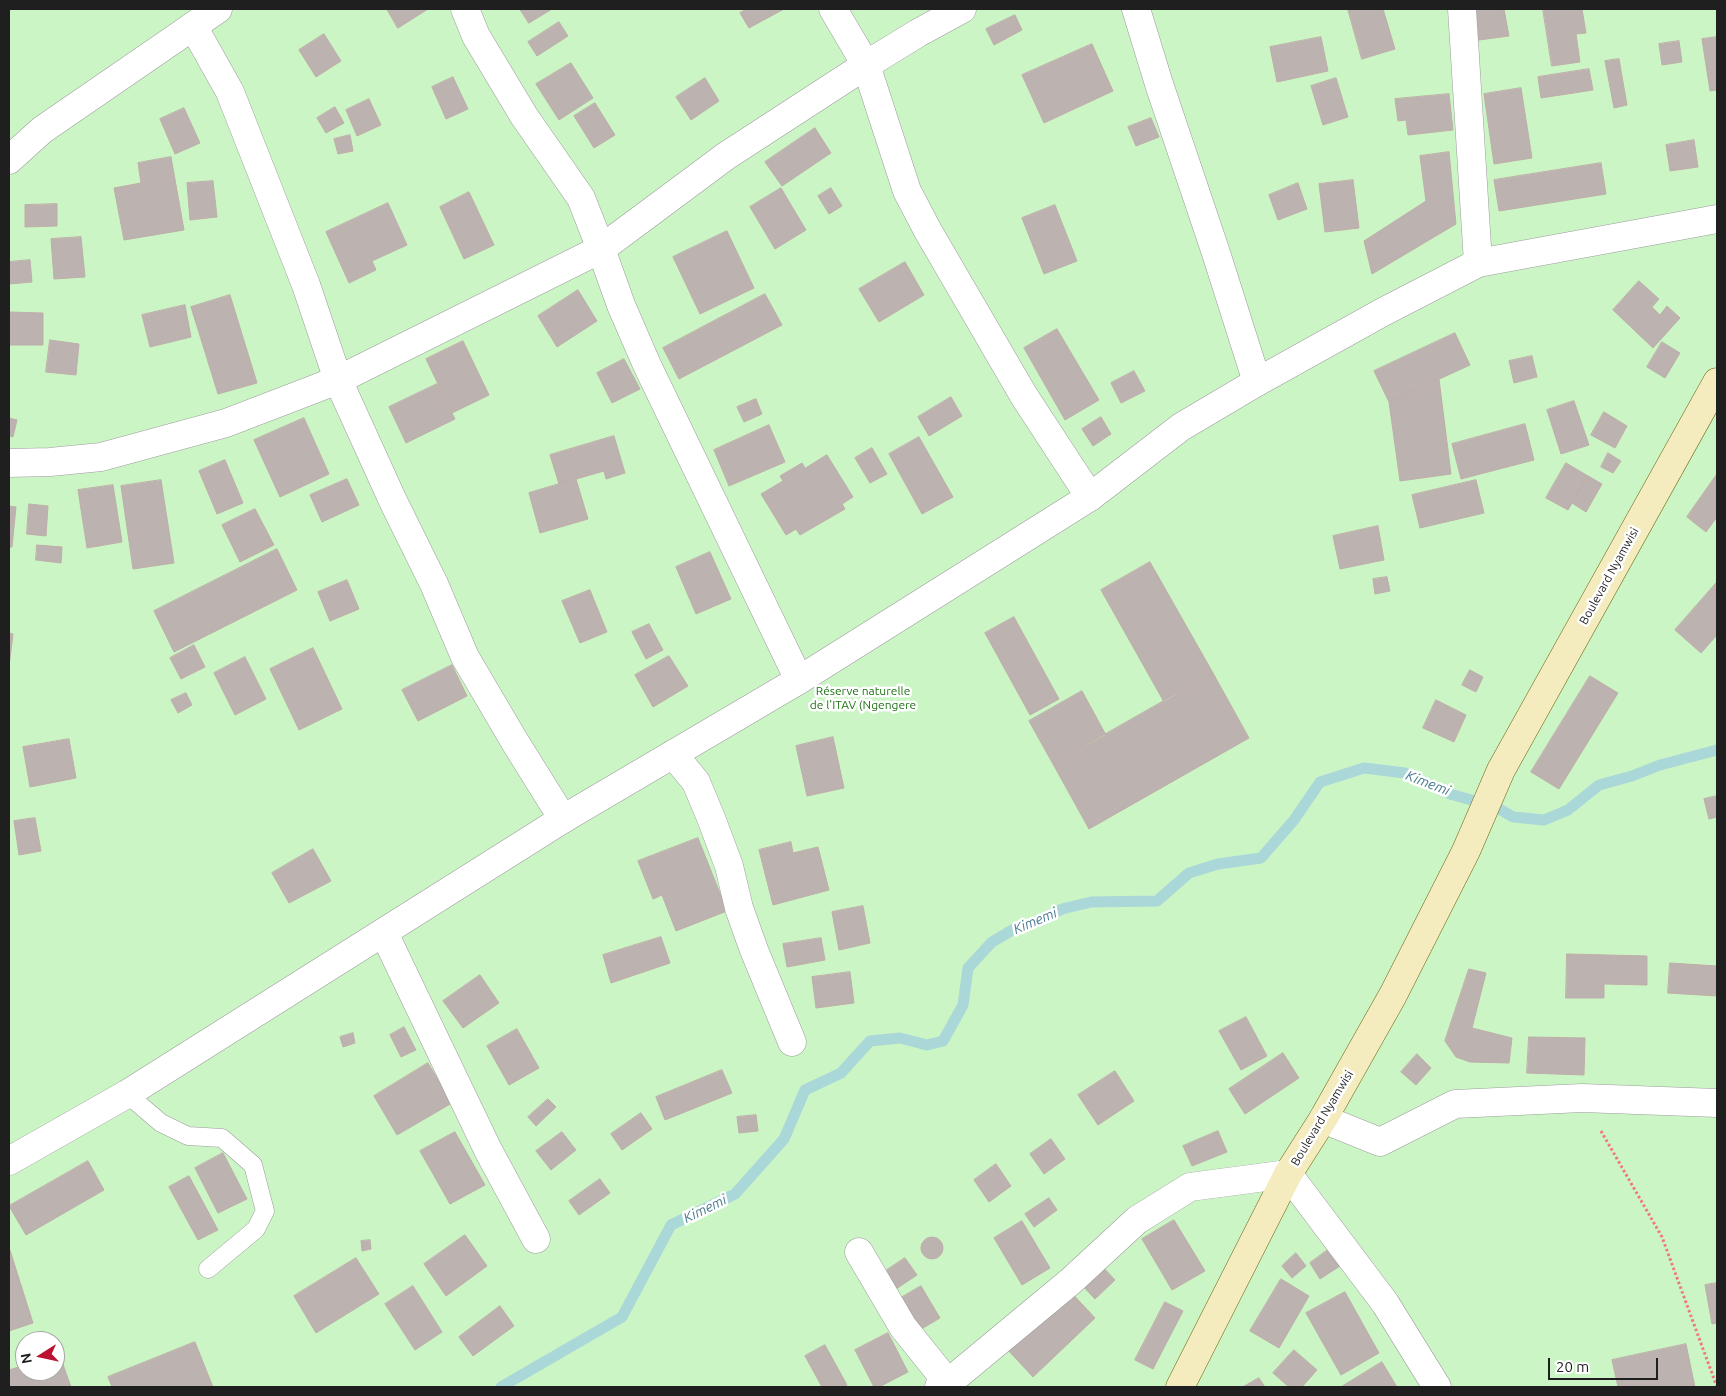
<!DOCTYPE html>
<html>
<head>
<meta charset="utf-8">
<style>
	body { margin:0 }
	#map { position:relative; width:1726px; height:1396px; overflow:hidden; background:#efeae6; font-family:Ubuntu,sans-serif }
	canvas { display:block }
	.frame { position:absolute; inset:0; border:10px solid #1f1f1f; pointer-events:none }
	.north { position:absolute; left:15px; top:1331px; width:50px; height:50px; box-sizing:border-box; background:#fff; border:1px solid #a5a5a5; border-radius:50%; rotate:260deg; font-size:14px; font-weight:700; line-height:20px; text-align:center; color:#1f1f1f }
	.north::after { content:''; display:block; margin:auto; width:18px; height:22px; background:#bb1232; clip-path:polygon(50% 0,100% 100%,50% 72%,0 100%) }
	.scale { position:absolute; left:1548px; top:1358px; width:110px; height:22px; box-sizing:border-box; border:2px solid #1f1f1f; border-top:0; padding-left:6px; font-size:15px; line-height:18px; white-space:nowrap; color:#1f1f1f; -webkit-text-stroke:4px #fff; paint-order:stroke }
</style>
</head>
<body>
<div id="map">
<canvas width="1726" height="1396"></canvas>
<div class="frame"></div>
<div class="north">N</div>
<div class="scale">20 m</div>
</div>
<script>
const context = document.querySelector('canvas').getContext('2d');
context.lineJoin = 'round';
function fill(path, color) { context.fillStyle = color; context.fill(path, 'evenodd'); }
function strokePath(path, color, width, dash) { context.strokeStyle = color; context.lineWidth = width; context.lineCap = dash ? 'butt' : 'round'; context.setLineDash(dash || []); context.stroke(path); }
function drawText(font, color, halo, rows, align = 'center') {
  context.font = font + ' Ubuntu,sans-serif'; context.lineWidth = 5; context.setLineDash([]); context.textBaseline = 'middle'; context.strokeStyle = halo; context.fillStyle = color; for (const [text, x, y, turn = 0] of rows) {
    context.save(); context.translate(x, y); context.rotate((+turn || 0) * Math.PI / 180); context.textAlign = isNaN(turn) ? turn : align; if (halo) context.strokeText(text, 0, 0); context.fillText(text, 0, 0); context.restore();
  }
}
fill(new Path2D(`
	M9,9h1708v1378h-1708zM25,1341h30v30h-30z`), '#ccf5c6');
strokePath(new Path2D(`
	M501,1387l121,-70 49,-92 64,-31 49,-55 21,-49 36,-17 29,-32 30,-3 27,7 16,-4 20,-36 5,-37 24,-26 22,-13 22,-7 26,-13 29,-7 66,-1 32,-28 29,-9 43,-6 33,-38 26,-38 44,-14 41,5 45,21 46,13 17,10 31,3 24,-10 31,-25 33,-9 28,-11 57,-15`), '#aad7d8', 11);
const building = new Path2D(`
	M387,9h41l-30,19z
	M520,9h32l-23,14z
	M747,9h37l-35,19 -9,-15z
	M1348,9h35l12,40 -33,10z
	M1474,9h30l5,27 -30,4z
	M1543,9h39l4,24 -10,1 4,28 -28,4z
	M1015,15l7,15 -28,15 -8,-16z
	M559,22l9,14 -31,20 -9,-14z
	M324,34l17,27 -25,16 -17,-27z
	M1321,37l7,34 -51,11 -7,-35z
	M1717,37v53l-7,1 -8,-52z
	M1679,41l3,21 -20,3 -3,-21z
	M1092,44l21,47 -69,32 -22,-48z
	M1619,59l8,46 -13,3 -9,-47z
	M571,63l22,35 -34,22 -23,-36z
	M1589,69l4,21 -52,8 -3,-21z
	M453,77l15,32 -22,10 -14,-32z
	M705,78l14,23 -28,19 -15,-23z
	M1336,78l12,39 -25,8 -12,-39z
	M1521,88l11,70 -38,6 -10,-70z
	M1449,94l4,36 -45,5 -2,-15 -8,1 -3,-22z
	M369,99l12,26 -24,11 -11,-26z
	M595,103l20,32 -21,13 -20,-32z
	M335,107l9,16 -18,10 -9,-15z
	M184,108l16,35 -25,11 -15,-35z
	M1151,118l8,19 -23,9 -8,-19z
	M815,128l16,25 -49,33 -17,-24z
	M350,135l3,16 -15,3 -4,-15z
	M1694,140l4,27 -28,4 -4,-26z
	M1449,152l7,72 -84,50 -8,-33 62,-40 -6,-45z
	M171,157l13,73 -60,10 -10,-52 27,-5 -3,-20z
	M1601,163l5,31 -107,17 -5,-31z
	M1353,180l6,48 -34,4 -6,-48z
	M213,181l4,36 -27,3 -3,-37z
	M1298,183l9,26 -29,11 -9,-25z
	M781,188l25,42 -31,19 -25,-42z
	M831,188l11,18 -13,8 -11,-18z
	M469,192l25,53 -30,14 -24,-52z
	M388,203l19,42 -35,16 4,9 -27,13 -23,-51z
	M57,204v22l-32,1v-22z
	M1055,205l22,56 -33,13 -22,-56z
	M727,231l27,57 -54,26 -27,-57z
	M81,237l4,40 -31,2 -3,-40z
	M30,260l2,22 -23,2v-22z
	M905,262l19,33 -45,27 -20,-33z
	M1639,281l20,18 -7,8 8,8 7,-9 13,12 -27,30 -40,-38z
	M578,290l19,31 -40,26 -19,-31z
	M765,294l17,31 -103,54 -16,-31z
	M230,295l27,88 -39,11 -27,-87z
	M185,305l6,32 -41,10 -8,-32z
	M9,312l34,1v32h-34z
	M1057,329l42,71 -34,20 -41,-72z
	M1455,333l15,32 -81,37 -15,-31z
	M50,340l29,4 -3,31 -30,-3z
	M463,341l26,54 -37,18 -26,-54z
	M1662,342l18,11 -15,25 -18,-11z
	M1532,356l5,21 -23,6 -5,-22z
	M624,359l16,30 -28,14 -15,-30z
	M1134,371l11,20 -24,12 -10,-20z
	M1439,379l12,95 -51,7 -11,-79z
	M437,384l18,35 -49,24 -17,-36z
	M951,397l11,19 -33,20 -11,-19z
	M756,399l6,15 -18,8 -7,-15z
	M1574,401l15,44 -28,9 -14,-44z
	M1604,412l23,14 -12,22 -24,-13z
	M1101,417l10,17 -18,12 -11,-17z
	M9,418l8,2 -4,17 -4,-1z
	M304,418l25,56 -49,23 -26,-57z
	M1525,424l9,36 -73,19 -9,-35z
	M769,425l16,37 -56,24 -15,-36z
	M614,436l11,37 -19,6 -2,-8 -45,13 -9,-29z
	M919,437l34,60 -31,17 -33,-60z
	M872,448l15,26 -17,9 -15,-25z
	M1608,453l13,8 -8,12 -12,-6z
	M827,455l26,42 -11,7 3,5 -45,26 -4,-6 -10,6 -25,-41 22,-13 -3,-5 22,-13 3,5z
	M225,460l18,43 -26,11 -18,-43z
	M1566,463l22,13 -20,34 -22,-12z
	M1717,474v43l-11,15 -19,-15z
	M1588,476l14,8 -16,28 -14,-9z
	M347,479l12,26 -37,17 -12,-27z
	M576,479l12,40 -48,14 -11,-40z
	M161,480l13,83 -41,6 -12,-83z
	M1476,480l8,33 -64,15 -8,-33z
	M113,485l9,57 -35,6 -9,-58z
	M29,504l19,2 -2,30 -19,-2z
	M9,506l7,1 -4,40h-3z
	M255,509l19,36 -34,17 -18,-37z
	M1378,526l6,34 -44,9 -7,-33z
	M37,545l25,2 -1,16 -25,-3z
	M277,549l20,41 -123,62 -20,-41z
	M710,552l21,47 -35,15 -20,-47z
	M1150,562l63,111 -49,29 -63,-112z
	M1387,577l3,14 -15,3 -2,-15z
	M347,580l12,29 -29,12 -12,-29z
	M1717,582v53l-16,18 -26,-23z
	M590,590l17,42 -27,11 -18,-42z
	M1014,617l45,82 -29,16 -45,-82z
	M649,624l14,26 -17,9 -14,-27z
	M9,633l4,1 -4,33z
	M194,645l11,22 -24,12 -11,-21z
	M313,648l29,61 -43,21 -29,-61z
	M669,656l19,30 -35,21 -18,-32z
	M245,657l21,42 -31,16 -21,-42z
	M452,665l15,31 -49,25 -16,-31z
	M1470,670l13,7 -7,15 -14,-7z
	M1213,673l36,65 -160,91 -36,-65z
	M1590,676l28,17 -59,96 -28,-17z
	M1082,691l24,44 -53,29 -24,-43z
	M186,693l6,12 -14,8 -7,-13z
	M1436,700l30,15 -12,27 -31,-14z
	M833,737l11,51 -37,8 -11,-50z
	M69,739l7,39 -46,9 -7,-40z
	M1717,796v21l-8,2 -5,-20z
	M35,818l6,33 -22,4 -5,-34z
	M698,838l29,73 -51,20 -14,-36 -9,4 -15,-38z
	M791,842l2,11 25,-6 11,43 -56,15 -14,-55z
	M313,849l18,32 -42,22 -17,-30z
	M863,906l7,37 -31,7 -7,-38z
	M661,937l9,26 -59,20 -8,-28z
	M821,938l4,22 -38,7 -4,-23z
	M1567,954l80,2v29l-43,-1v14h-38z
	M1670,963l47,3v30l-49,-3z
	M1469,969l17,4 -14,55 40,10 -3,25 -39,-1 -14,-5 -11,-16z
	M850,972l4,31 -38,5 -4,-31z
	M480,975l19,28 -36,25 -20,-27z
	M1246,1017l21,39 -26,14 -22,-39z
	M404,1027l12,23 -15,7 -11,-22z
	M517,1029l22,39 -30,17 -22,-39z
	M353,1033l2,10 -12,4 -3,-10z
	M1529,1037l56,1 -1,37 -57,-2z
	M1283,1053l16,25 -54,36 -16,-25z
	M1417,1054l14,14 -15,17 -15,-13z
	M428,1063l24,40 -55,32 -23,-39z
	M722,1070l10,23 -67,27 -9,-23z
	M1115,1071l19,30 -36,24 -20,-30z
	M548,1099l8,8 -20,19 -8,-9z
	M641,1113l11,16 -30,21 -11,-16z
	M756,1115l2,16 -19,2 -2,-16z
	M1218,1131l9,21 -35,14 -9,-20z
	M455,1132l30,53 -35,19 -30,-53z
	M562,1132l14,18 -25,20 -15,-19z
	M1051,1139l14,20 -21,15 -14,-20z
	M223,1153l24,46 -29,14 -23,-45z
	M88,1161l16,29 -78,45 -17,-29z
	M996,1164l15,22 -22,16 -15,-22z
	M189,1176l29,54 -20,10 -29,-53z
	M600,1179l10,14 -31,22 -10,-14z
	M1049,1198l8,12 -23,17 -9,-13z
	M1174,1220l31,51 -33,19 -30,-51z
	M1022,1221l28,47 -28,17 -28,-47z
	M465,1235l22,31 -41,30 -22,-32z
	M921 1248a11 11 0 1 1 22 0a11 11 0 1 1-22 0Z
	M370,1240l1,9 -9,2 -1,-10z
	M9,1247l24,76 -24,8z
	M1329,1249l11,17 -20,13 -10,-16z
	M1296,1253l10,13 -14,12 -10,-12z
	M356,1258l23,36 -63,39 -22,-37z
	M905,1258l12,17 -24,16 -12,-17z
	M1099,1263l16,17 -20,19 -16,-17z
	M1281,1279l28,17 -30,52 -29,-17z
	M1717,1283v40l-5,1 -7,-39z
	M413,1286l29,46 -27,18 -30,-46z
	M921,1286l19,32 -22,13 -19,-32z
	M1068,1289l27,29 -62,59 -27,-29z
	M1345,1292l34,61 -38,22 -35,-62z
	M1165,1302l18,9 -30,58 -18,-9z
	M500,1306l14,20 -41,30 -14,-19z
	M888,1333l20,39 -29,15h-5l-19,-37z
	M195,1342l18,45h-101l-4,-10z
	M1686,1344l9,43h-77l-6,-27z
	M825,1345l22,40 -4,2h-21l-17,-31z
	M1294,1350l23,20 -15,17h-13l-16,-14z
	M59,1353l12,34h-62v-17l16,-5v6h30v-17z
	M1382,1362l15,25h-56z
	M1259,1378l6,9h-22z`);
fill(building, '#bcb2af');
strokePath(building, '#bfafa9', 1);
const service = new Path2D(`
	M127,1094l34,29 27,13 34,2 31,27 12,46 -9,18 -48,40`);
const minor = new Path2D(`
	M465,9l11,27 48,80 57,82 20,51 20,56 26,60 152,315
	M833,9l33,56 41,126 21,40 96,165 66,101
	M1136,9l23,75 57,169 41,129
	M1462,9l16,254
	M193,26l37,66 76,193 32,95 55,121 41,83 31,73 50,85 48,77
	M9,463l41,-1 51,-5 125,-34 112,-43 263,-131 125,-93 140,-91 52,-32 44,-24
	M673,754l23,28 15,36 18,48 10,42 15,42 38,92
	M384,933l104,217 48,89
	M1323,1119l57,23 75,-38 127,-6 135,5
	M859,1252l44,75 45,56
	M939,1387l9,-4 123,-102 66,-61 53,-33 98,-13 97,129 52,84`);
const tertiary = new Path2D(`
	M9,160l33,-30 176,-121
	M9,1161l118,-67 436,-275 236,-139 291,-183 91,-70 76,-45 126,-70 95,-49 239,-44`);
const secondary = new Path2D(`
	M1180,1387l108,-213 35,-55 70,-124 73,-144 35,-81 216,-388`);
strokePath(service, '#9c9c9c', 19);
strokePath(minor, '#9c9c9c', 29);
strokePath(tertiary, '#9c9c9c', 29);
strokePath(secondary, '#6d650e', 29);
strokePath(new Path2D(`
	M1601,1131l61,106 55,150`), '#ee7882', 3, [2.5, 2.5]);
strokePath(service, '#fff', 18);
strokePath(minor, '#fff', 28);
strokePath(tertiary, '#fff', 28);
strokePath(secondary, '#f4ecbe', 28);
drawText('12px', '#1f1f1f', '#fff', [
	["Boulevard Nyamwisi",1609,576,-61],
	["Boulevard Nyamwisi",1322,1118,-59]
]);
drawText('12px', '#1f7415', '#fff', [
	["Réserve naturelle",863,691],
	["de l'ITAV (Ngengere",863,705]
]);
drawText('italic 14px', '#497a90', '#fff', [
	["Kimemi",1428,783,21],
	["Kimemi",1035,921,-23],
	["Kimemi",705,1209,-26]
]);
</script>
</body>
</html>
